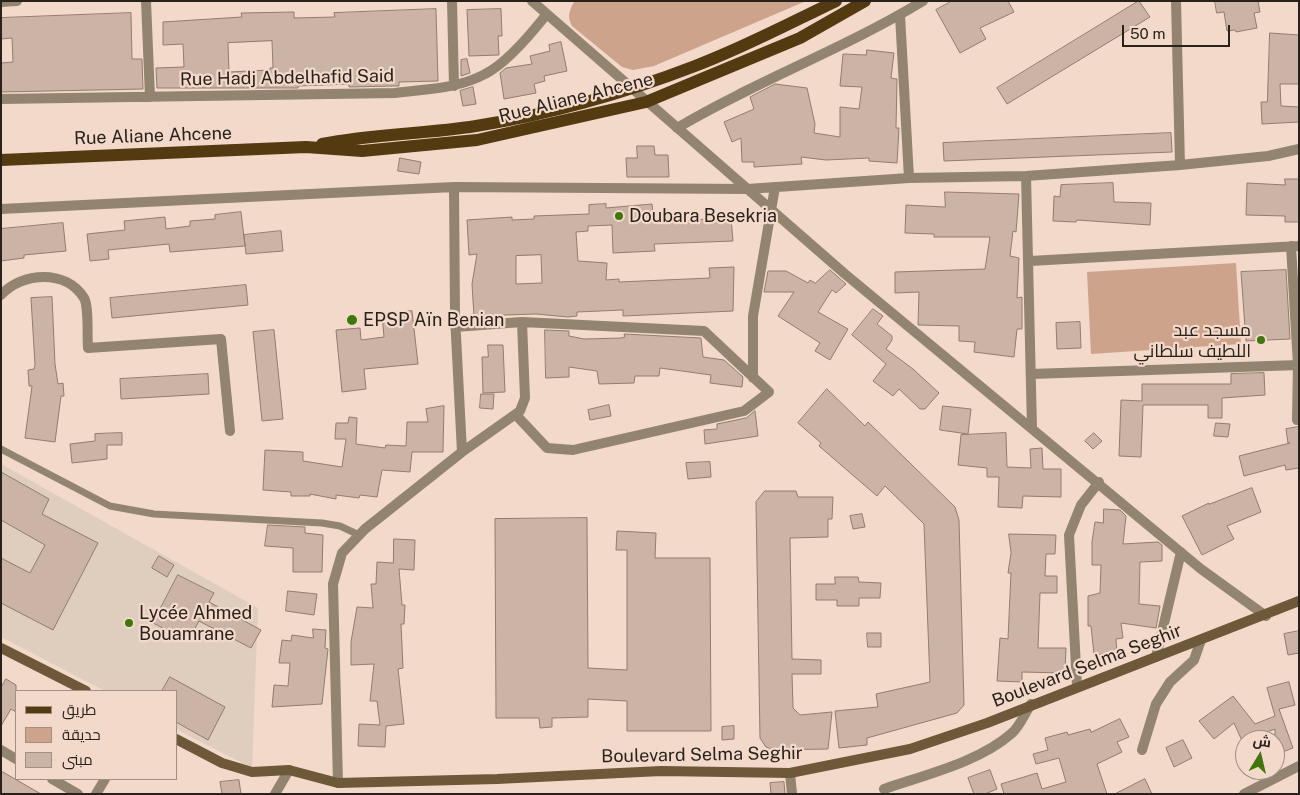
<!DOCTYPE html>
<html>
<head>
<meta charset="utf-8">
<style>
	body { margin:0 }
	#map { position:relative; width:1300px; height:795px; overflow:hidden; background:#f2d9ca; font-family:"Public Sans",Cairo,sans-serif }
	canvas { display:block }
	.frame { position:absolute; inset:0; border:2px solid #29211b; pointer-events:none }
	.legend { position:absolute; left:15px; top:690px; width:162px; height:90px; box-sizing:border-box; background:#f2d9ca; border:1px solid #a28f84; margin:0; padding:6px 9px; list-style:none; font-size:15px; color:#29211b }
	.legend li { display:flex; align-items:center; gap:10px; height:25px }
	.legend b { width:25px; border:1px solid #a28f84 }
	.north { position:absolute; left:1235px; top:730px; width:50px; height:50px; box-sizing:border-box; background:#f2d9ca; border:1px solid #a28f84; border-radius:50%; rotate:9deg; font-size:14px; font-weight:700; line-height:20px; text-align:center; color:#29211b }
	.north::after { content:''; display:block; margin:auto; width:18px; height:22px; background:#3e770a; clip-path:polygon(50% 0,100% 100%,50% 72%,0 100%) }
	.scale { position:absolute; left:1122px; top:25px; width:108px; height:22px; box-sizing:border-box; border:2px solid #29211b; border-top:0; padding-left:6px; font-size:15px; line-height:18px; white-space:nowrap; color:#29211b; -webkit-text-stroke:4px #f2d9ca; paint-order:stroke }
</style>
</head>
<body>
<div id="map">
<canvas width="1300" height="795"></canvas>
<div class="frame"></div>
<ul class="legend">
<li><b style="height:6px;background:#533a11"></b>طريق</li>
<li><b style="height:14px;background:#cda48b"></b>حديقة</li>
<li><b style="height:14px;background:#cbb3a5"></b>مبنى</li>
</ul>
<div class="north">ش</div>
<div class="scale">50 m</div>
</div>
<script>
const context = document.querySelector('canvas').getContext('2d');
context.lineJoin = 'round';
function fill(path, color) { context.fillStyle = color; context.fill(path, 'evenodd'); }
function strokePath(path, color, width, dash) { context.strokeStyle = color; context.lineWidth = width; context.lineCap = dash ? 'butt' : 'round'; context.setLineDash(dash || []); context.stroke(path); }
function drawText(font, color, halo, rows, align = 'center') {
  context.font = font + ' "Public Sans",Cairo,sans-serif'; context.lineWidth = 4.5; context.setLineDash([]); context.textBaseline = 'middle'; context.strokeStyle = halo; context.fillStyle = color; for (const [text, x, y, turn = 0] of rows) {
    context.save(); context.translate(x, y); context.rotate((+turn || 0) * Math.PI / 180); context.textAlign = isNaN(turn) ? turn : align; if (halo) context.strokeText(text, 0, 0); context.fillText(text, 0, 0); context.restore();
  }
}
fill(new Path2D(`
	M1,464l257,144 -6,160 -76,-39v-38h-71l-104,-54z`), '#dfcebe');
fill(new Path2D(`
	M580,1h226l-152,65 -21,4 -11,-3 -50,-41c-5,-9 -3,-15 2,-24z
	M1236,263l5,81 -150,10 -4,-82z`), '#cda48b');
const building = new Path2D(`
	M952,1h56l6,11 -34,16 6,11 -26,14 -24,-43z
	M1139,1l11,16 -143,87 -10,-16z
	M1215,1h43l2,11 -6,1 3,15 -21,4 -1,-2 -8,1 -3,-19 -7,1z
	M436,9l2,72 -39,1v4h-4l-46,1v-3l-51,2v2h-141l-1,-20 28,-1 -1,-23 -20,1v-23l79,-5 -1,-4 53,-1v6l41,-1 -1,-4zM272,41l1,27h-3v2l-41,2 -1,-29z
	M501,9l1,27h-4l1,19 -30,1 -2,-46z
	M131,13l1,46h10l1,30 -142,3v-29l12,-1 -1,-24 -11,1v-21z
	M1270,33l29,2v49h-19l1,22 18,1v15l-37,2 -1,-22h6z
	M561,42l6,29 -23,5 1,5 -11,3 2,9 -32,6 -4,-26 6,-5 26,-4 -2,-8 20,-5 -1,-6z
	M867,50l27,3 -3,25 6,1 -1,49h3l-2,35 -28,-2v-3l-43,2 -25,-3 1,7 -48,3v-5h-12l-1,-24 -9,4 -8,-20 30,-13 -4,-12 25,-13 32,4 8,36 -1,9 26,4v-30l19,2 3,-22 -22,-1 3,-32 23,1z
	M467,59l3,14 -9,3v-16z
	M473,87l3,17 -13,2 -3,-15z
	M1171,133l1,19 -228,9 -1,-18z
	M637,146h17l1,9h13l1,22h-42l-1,-19h11z
	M400,158l21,4 -2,12 -21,-3z
	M1285,179h14v43h-14v-6l-39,-1 1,-32 38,2z
	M1113,183l1,19 37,1 -1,22 -73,-5 -1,2 -23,-1 1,-25 6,1 1,-12z
	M945,192l74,2 -3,38 -3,-1 -3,25 9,2 -2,40 5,-1v32h-5l-3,28 -40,-5 1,-10 -16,-1v-15l-41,-1 1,-33 -24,1v-21l90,-3 5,-32h-56v-3l-29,-1 1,-28 39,2z
	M606,204v4l46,-4 1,9 33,-1v8l45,-2 2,23 -79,3 1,7 -42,2 -1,-28 -24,1v5l-12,1 2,29 29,2 -1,17 13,-1v3l91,-4 -1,-10 25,-1 -1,44 -110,5v-6l-46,2v4l-9,1 -32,-3 -62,2 -2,-32 5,-30 -8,1 -2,-35 45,-3v3l22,-1v-3l55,-2v-9zM541,255l1,28 -26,1v-28z
	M241,212l4,34 -75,6 -1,-8 -61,6 1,9 -19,2 -3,-27 38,-4 -1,-9 41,-4 1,12 24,-3v-5l25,-2v-4z
	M63,223l3,28 -42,4v3l-23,3v-32z
	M281,231l2,20 -37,3 -2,-19z
	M830,270l16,14 -10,9 -4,-3 -14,22 30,17 -18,31 -15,-9 5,-8 -42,-27 16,-24h-30l4,-21h18l22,12 2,-3 5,3z
	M1286,270l4,69 -44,2 -5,-69z
	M246,285l2,20 -136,13 -2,-20z
	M52,297l3,67 3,20 5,-1 1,13h-3l-6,46 -30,-4 7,-52h-3l-1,-16 6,-1 1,-4 -4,-67z
	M873,309l10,7 -6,8 15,12v4l-6,9 27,20 26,24 -14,16h-5l-21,-20 -6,7 -20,-15 13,-17 -34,-29z
	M412,311l6,53 -54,5 2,20 -24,3 -6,-62 24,-2 1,12 23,-3 -2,-23z
	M1080,322l1,26 -24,1 -1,-26z
	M274,330l9,89 -21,2 -9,-89z
	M545,330l24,1v5l15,3 37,-1 4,-1 -1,-3 77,4 2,19 21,3 19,17 -1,10 -32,-4 1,-8 -51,-7 -1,8h-24l-1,7 -35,1 -2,-13 -28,-4v10l-23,1z
	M488,345h15l2,47 -22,1 -1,-36h6z
	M1264,373l1,22 -43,3v20h-14v-13h-65l-2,52 -22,-1 2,-56 21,1v-17h89v-10z
	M208,374l1,20 -88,5 -1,-20z
	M827,389l38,37 3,-4 87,85 4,13 5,185 -7,8 -90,25v7l-28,3 -4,-37 43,-4 -2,-13 54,-12 -6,-158 -39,-38 -8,10 -58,-50 2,-3 -23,-20z
	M481,394h13l-1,15 -13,-1z
	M609,405l2,11 -21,4 -2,-10z
	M444,406l-1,46h-31l-2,20 -28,-2 -5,27 -17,-2 -1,3 -23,-3v4l-26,-5v2h-19v-4l-28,-2 2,-40 38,2v9l39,6 4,-28h-11l1,-16h12l1,-6 8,1 -1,26 29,4 1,-3 20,1 1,-24h21l-2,-13z
	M943,406l28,3 -3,25 -28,-4z
	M755,411l3,25 -53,8 -1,-14 13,-1v-5l29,-6z
	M1216,423l14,1 -2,13 -14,-1z
	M1299,427v41l-13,2 -1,-5 -41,11 -5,-20 51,-13h-2l-2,-14z
	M122,433v12h-15v14l-35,4 -2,-19 25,-3v-7z
	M1006,433l1,34 24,1 -1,-19 12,-1 1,21h18v28l-38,-1 -1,12 -24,-1 1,-30h-12v-9l-29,-3 3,-30z
	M1094,433l8,8 -9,8 -8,-8z
	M710,462l1,15 -23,2 -2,-16z
	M1,472l48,27 -7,15 56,29 -45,87 -52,-27v-45l29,15 15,-28 -44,-25z
	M1252,488l9,24 -34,14 7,13 -32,16 -20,-39 27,-13v1z
	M765,491h31l2,6h35l-1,22h-4v18l-38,1 2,121 29,1v14h-29l1,34 7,7 32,-3 -4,37 -54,1 -8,-3 -6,-9 -4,-236z
	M1104,509l16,1 6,6 -3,28 35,-2 4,3v16l-22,1 -1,42 21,2 -4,22 -35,-5 2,15 -7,1 1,14 -23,2 -3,-29h-3v-30l12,-3 1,-28h-9v-23l3,-20 8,1z
	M862,514l3,13 -12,2 -3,-13z
	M587,518l1,150 39,2v-120h-11l1,-19 39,2 -1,25h55l1,173h-84v-30l-39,-2v18l-36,1v9l-12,1 -1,-10h-43l-1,-199z
	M268,525l37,2v6l18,2 -1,37h-29v-24l-28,-2z
	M1009,534l47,1 -1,19h-9l-1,22h12v17h-17l-2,55h28l-1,25 -43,-1v10l-25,-1 3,-43 8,1 3,-66h-3l3,-20z
	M394,539l21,1 -1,30 -15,-1 3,36h3l-1,19h-3l2,44 -5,1 6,55 -18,2 -1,21 -27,-1 1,-22 21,1 -3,-24h-7l4,-37 -23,1v-23l6,-35 16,1 -2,-24h5l1,-22 16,1z
	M159,556l15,9 -7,12 -15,-9z
	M178,575l36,18 -5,9 52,28 -10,18 -52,-27 -11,20 -35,-18z
	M835,577h23l1,5 22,1 -1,15h-21v8h-22v-6h-21v-16h19z
	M288,591l29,3 -3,21 -28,-4z
	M313,629l13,1 -1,18 3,1 -6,55 -50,3 2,-22 14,1 2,-23h-11l3,-23 9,1 1,-6 21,3z
	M1299,631v22l-11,2 -4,-21z
	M867,633h14v14h-13z
	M170,677l55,30 -17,33 -32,-18v-31h-14z
	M6,679l10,6v27l-5,-3 -10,17v-38z
	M1289,682l6,23 -16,4 14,39 -18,7v-26l-30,11 -2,3 -9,-20 -20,16 -15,-18 34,-25 22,28 20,-8 -8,-28z
	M1120,719l9,18 -12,5 5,10 -25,12 10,30h-103l-3,-10 36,-11 5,16 24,-7 -7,-24 -23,6 -3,-10 15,-4 -3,-12 22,-6 1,3 22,-6 1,3z
	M734,726v13l-12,1v-13z
	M1183,740l9,18 -18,9 -8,-19z
	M990,770l7,19 -12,5h-11l-6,-16z
	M1,771l40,23h-40z
	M1145,779l7,15h-37z
	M239,780l2,14h-19l-2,-12z
	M784,782l1,12h-14l-1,-11z`);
fill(building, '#cbb3a5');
strokePath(building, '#927c6e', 1);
strokePath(new Path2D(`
	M1,449l109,57 44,8 168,9 18,3 19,9`), '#92846f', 7);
strokePath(new Path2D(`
	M146,1l4,96
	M452,1l2,85
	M532,1l313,273 356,295 65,47
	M1176,1l4,164
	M1,2l16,-1
	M900,15l9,163
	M1,99l394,-6c30,-4 63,-4 90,-19 22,-11 46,-40 61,-59
	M677,128c79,-47 167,-79 246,-127
	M1026,176l6,252
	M454,187l1,129 7,136
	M1,209l453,-22 293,2 162,-11 117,-2 154,-11 88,-9 31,-7
	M1291,246l7,119 -1,55
	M1030,261l269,-15
	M1,295c21,-23 65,-26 83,3 5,8 3,38 4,50l133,-9 9,92
	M455,327l67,-5 182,9 65,61 -25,19 -171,39 -26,-2 -31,-33
	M1031,374l268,-9
	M753,378v-62l22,-129
	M1156,657l25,-105
	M1077,686l-8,-151 12,-30 18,-23
	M1,750l15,9
	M1142,750l14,-46 14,-22 24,-22 7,-20
	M790,773l2,21
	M52,779l26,15
	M338,783l-5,-199 9,-31 23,-24 97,-77 58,-41 5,-13 -3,-76
	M884,789c40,-14 96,-27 128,-56 8,-7 13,-20 19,-29
	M96,794l9,-15
	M275,794l14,-24
	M1244,794l55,-28`), '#92846f', 10);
strokePath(new Path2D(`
	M1,648l85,43
	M176,739l46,24 30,9 37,-2 49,13 159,-4 164,-8 129,2 120,-24 77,-26 312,-122`), '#6d583a', 10);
strokePath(new Path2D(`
	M322,144c51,-10 103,-10 154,-18 75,-12 149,-33 219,-60 48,-18 95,-43 141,-65
	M1,160l305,-13 56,4 115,-11 169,-38 154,-64 65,-37`), '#533a11', 12);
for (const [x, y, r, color] of [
	[619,216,5,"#3e770a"],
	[352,320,6,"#3e770a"],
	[1261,340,5,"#3e770a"],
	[129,623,5,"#3e770a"]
]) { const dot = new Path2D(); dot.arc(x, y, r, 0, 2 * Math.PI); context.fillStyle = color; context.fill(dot); strokePath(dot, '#f2d9ca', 2); }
drawText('18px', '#29211b', '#f2d9ca', [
	["Rue Hadj Abdelhafid Said",287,78,-1],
	["Rue Aliane Ahcene",576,98,-14],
	["Rue Aliane Ahcene",153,136,-2],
	["Boulevard Selma Seghir",1087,666,-21],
	["Boulevard Selma Seghir",702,755,-1]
]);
drawText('18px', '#29211b', '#f2d9ca', [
	["Doubara Besekria",629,216],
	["EPSP Aïn Benian",363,320],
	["مسجد عبد",1251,330,"right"],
	["اللطيف سلطاني",1251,351,"right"],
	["Lycée Ahmed",139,613],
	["Bouamrane",139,634]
], 'left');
</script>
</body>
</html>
